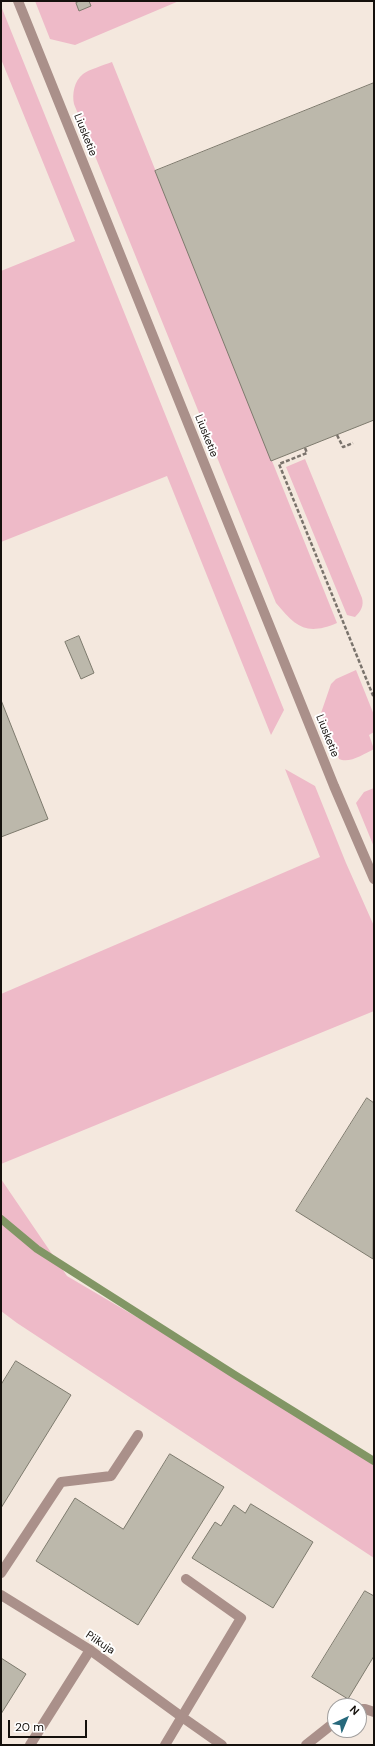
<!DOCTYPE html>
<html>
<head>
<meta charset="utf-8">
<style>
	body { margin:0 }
	#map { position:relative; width:375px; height:1746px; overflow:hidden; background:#f4e8de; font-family:"DM Sans",sans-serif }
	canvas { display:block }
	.frame { position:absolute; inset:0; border:2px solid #14100c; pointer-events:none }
	.north { position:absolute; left:327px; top:1698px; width:40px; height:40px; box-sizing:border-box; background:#fff; border:1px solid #a19f9e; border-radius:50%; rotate:44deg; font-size:11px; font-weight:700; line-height:16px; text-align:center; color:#14100c }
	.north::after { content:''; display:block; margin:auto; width:14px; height:18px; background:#27697c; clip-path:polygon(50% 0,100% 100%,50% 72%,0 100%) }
	.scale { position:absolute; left:8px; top:1720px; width:79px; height:18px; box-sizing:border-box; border:2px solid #14100c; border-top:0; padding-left:5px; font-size:12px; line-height:14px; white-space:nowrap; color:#14100c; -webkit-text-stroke:3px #fff; paint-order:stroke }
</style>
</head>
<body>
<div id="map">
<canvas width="375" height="1746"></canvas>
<div class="frame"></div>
<div class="north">N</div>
<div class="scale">20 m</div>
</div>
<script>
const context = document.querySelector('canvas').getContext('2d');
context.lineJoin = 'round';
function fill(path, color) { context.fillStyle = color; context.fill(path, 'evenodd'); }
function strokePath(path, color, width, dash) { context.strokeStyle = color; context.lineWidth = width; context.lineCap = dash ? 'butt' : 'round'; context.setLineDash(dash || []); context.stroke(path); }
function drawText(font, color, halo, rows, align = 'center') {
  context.font = font + ' "DM Sans",sans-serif'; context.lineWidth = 4; context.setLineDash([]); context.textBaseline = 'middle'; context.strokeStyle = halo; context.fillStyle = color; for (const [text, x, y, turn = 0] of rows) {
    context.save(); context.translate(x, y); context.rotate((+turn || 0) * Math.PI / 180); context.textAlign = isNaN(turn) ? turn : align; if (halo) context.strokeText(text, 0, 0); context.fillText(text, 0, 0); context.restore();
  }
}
fill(new Path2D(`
	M35,1h144l-104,44 -25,-6z
	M1,6l283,704 -13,25 -104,-259 -166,66v-271l74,-30 -74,-182z
	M112,62l225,561c-31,13 -41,4 -61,-20l-202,-499c-2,-10 0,-23 9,-30 5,-4 21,-9 29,-12z
	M305,459l57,139c2,8 -1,13 -7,19l-8,-2 -61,-148z
	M356,670l18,45v17l-5,3 5,14c-10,5 -25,15 -35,10l-18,-46 10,-29 5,-5z
	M285,769l30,17 31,77 28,63v85l-373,153v-170l319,-137z
	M374,788v59l-18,-44 8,-11z
	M1,1179l66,97 307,181v101l-357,-235 -16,-12z`), '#eebac8');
strokePath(new Path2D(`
	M1,1219l36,30 198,126 139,86`), '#829665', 8);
const building = new Path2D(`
	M80,1h9l2,5 -12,5 -3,-8z
	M374,83v337l-103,41 -116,-290z
	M79,636l15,37 -13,6 -16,-37z
	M1,700l47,119 -47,18z
	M367,1098l7,5 -1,156 -77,-48z
	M16,1361l55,34 -70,113v-123z
	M170,1454l54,33 -86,138 -102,-64 39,-63 48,31z
	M251,1504l62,38 -40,66 -81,-50 23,-36 6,4 13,-21 11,8z
	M365,1591l9,5v60l-26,43 -36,-22z
	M1,1658l25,16 -25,40z`);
fill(building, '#bcb8ab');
strokePath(building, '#7d7a6d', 1);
strokePath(new Path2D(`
	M337,435l6,12 10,-4
	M305,448l2,5 -28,11 95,234`), '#7a736c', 2.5, [4, 2]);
strokePath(new Path2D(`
	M1,1573l60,-91 50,-6 27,-41
	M359,1709h6l9,3
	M182,1717l40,28
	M30,1745l60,-95
	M165,1745l76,-127 -55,-39
	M306,1745l29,-23`), '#aa908a', 10);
strokePath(new Path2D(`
	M18,1l316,785 40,93
	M1,1595l89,55 92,67`), '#aa908a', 10);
drawText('11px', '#14100c', '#fff', [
	["Liusketie",85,135,68],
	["Liusketie",206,436,68],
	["Liusketie",327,736,68],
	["Piikuja",100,1643,34]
]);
</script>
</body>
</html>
